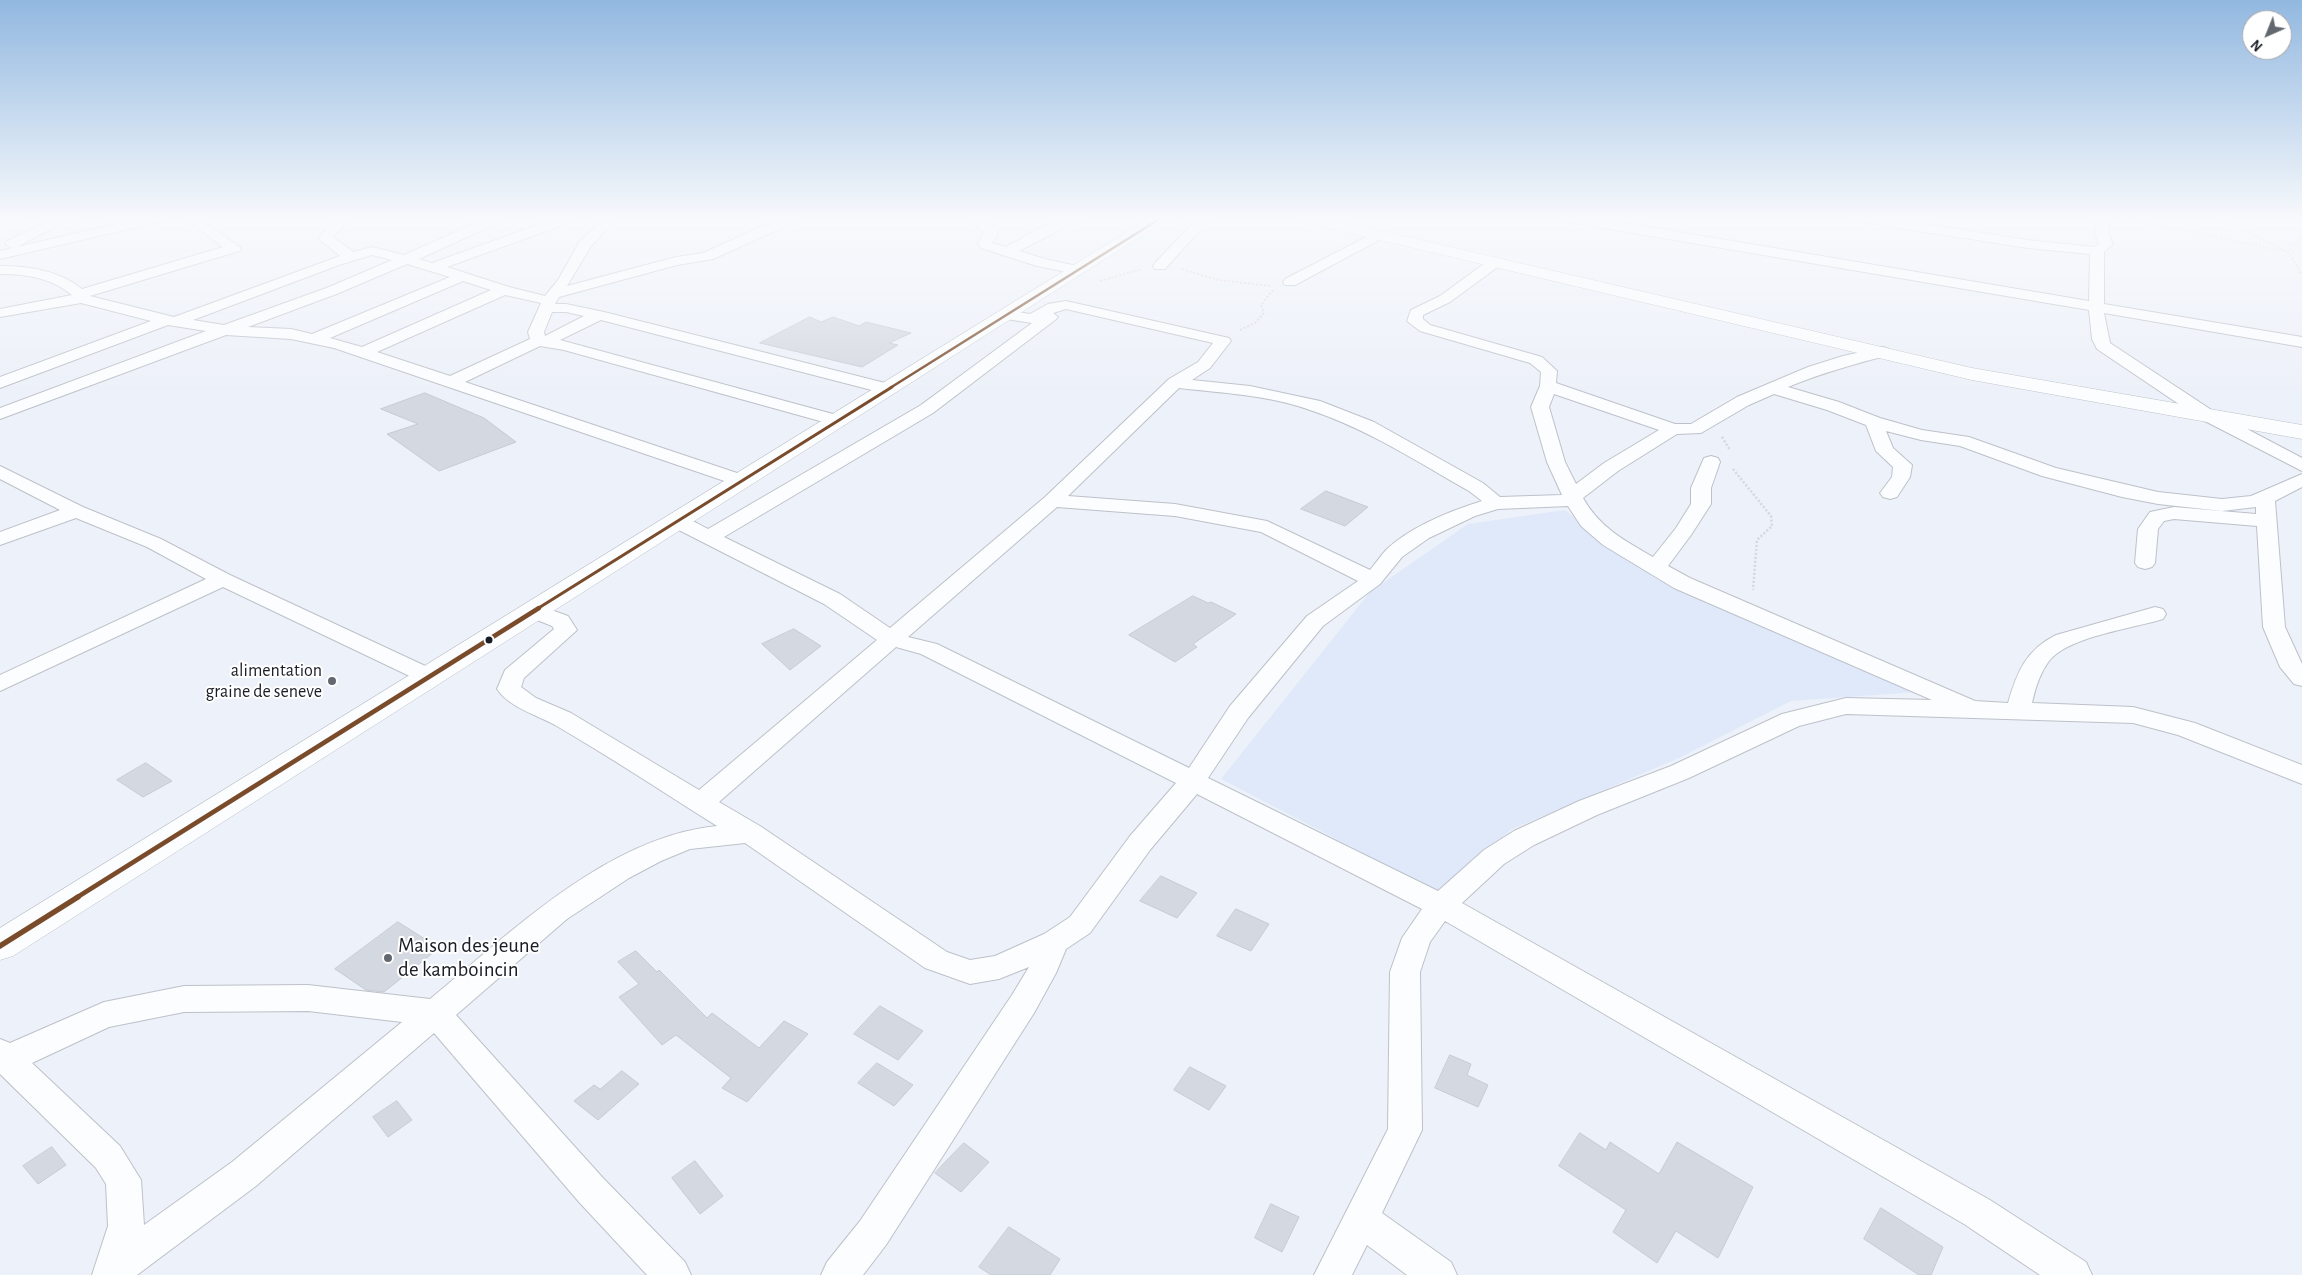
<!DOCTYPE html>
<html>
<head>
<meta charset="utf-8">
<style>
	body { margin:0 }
	#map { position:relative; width:2302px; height:1275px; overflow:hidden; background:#edf1f9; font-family:"Alegreya Sans",sans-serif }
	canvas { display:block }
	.north { position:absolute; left:2242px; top:10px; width:50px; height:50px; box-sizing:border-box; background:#fff; border:1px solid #a3a5a8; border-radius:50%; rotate:224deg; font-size:14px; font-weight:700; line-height:20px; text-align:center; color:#191d25 }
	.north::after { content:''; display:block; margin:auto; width:18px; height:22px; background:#63676f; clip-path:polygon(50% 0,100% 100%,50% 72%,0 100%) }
</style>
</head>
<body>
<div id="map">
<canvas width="2302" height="1275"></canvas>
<div class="north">N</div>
</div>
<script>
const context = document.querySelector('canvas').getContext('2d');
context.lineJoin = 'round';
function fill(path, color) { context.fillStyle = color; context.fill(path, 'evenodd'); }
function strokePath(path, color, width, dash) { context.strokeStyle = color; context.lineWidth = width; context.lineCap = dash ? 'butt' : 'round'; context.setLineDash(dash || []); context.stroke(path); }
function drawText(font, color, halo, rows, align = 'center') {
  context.font = font + ' "Alegreya Sans",sans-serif'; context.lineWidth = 4; context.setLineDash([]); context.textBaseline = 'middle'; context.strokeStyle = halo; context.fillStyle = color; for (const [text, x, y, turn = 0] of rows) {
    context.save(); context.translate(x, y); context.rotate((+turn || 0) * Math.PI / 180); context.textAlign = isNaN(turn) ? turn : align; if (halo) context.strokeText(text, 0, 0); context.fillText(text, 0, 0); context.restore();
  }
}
fill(new Path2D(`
	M1565,510l91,69 260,113 -125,9 -112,57 -167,71 -74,63 -217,-113 149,-187 98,-68z`), '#e0e9fa');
const building = new Path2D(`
	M810,317l11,5 12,-5 26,9 7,-4 45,11 -22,10 9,2 -36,22 -102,-24z
	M425,393l59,25 32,24 -77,29 -52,-37 31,-10 -37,-15z
	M1326,491l42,16 -23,19 -44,-17z
	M1193,596l15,7 3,-1 25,12 -43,30 4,3 -22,15 -46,-27z
	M794,629l27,17 -31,24 -28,-26z
	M146,763l26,18 -29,16 -26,-17z
	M1161,876l36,17 -20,25 -37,-17z
	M1236,909l33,15 -18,27 -34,-15z
	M398,922l41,26 -55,44 -18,-2 -31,-21z
	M636,951l21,21 2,-2 48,48 5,-5 47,35 25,-27 24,13 -61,68 -25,-14 9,-10 -55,-43 -14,10 -43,-48 20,-13 -21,-22z
	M880,1006l43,25 -25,29 -44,-26z
	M1450,1055l21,9 -4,11 21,10 -10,22 -43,-19z
	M877,1063l36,22 -19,21 -36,-23z
	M1190,1067l36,19 -17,24 -35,-20z
	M622,1071l17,13 -41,36 -24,-19 20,-16 6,4z
	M397,1101l15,19 -24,17 -15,-20z
	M1580,1133l26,17 4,-8 49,32 18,-32 76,45 -35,71 -42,-27 -19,32 -44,-31 13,-22 -67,-44z
	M964,1143l25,19 -28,30 -26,-19z
	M52,1147l14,18 -28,19 -15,-18z
	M695,1161l28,35 -23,18 -28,-36z
	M1271,1204l28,13 -17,35 -27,-14z
	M1881,1208l62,39 -12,28h-12l-55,-36z
	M1009,1227l51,32 -10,16h-59l-12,-8z`);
fill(building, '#d4d8e0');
strokePath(building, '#c6cad2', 1);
const street = new Path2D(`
	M0,218h18l-1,3 -17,4z
	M56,218h16l-55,29 -5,1 -7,-4 2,-3z
	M141,218h23l-1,3 -163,38v-8z
	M184,218h15l42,30 -2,3 -149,45 84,21 166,-61 -22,-18 16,-17 -3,-3h15l1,2 -14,17 20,15 19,-5 32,8 83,-37h16l-1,3 -83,38 13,4 125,-45h18l-1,3 -127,46 62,20 36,9 13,-16 22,-39 25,-23h13l-27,28 -24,40 109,-29 27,-4 78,-35h17l-1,3 -84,38 -36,6 -118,32 -4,7h11l38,8 289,73 2,4 -2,4 -6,1 -286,-74 -41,20 284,77 3,4 -3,4 -6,1 -274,-76 -24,-4 -75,36 284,95 2,4 -2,4 -7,2 -408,-139 -43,-9 -65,-4 -226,84v-11l206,-77 -38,-6 -168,63v-11l151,-56 -70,-18 -81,14v-8l72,-14c-21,-17 -45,-21 -72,-21v-8c29,0 58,4 82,23l141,-42zM372,255l20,5 -63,27 -105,38 -31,-5 146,-55zM407,264l43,13 -138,57 -21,-5 -43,-2 91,-34zM463,281l28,9 -129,57 -32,-9zM505,295l36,8 -13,29 2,7 -80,37 -73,-24zM552,312h14l18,4 -39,20 -1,-4z
	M970,218h14l13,12v6l-5,7 14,4c26,-14 46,-29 76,-29l-63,33 26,8 37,8 2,3 -7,4 -40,-8 -56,-18 -3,-5 5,-7v-5z
	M1198,218h13l-46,51h-10l-2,-3 2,-3z
	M1562,218h32l37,6 4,-6h13l-5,8 446,75 1,-47 -62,-6 -167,-26 -6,-4h31l142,22 66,7 5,-4 -4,-8 1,-17h12l1,17 4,9 -9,8v52l198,33v10l-198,-34 6,30 103,68 89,47v13l-101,-52 -104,-70 -5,-10 -3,-29 -521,-88z
	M1376,232l5,1 2,3 -2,3 -86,46h-10l-2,-3 2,-3z
	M1494,259l7,4 -2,3 -49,36 -27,13v4l7,6 112,32 15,14 -1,12 119,41h16l46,-27 71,-30 35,-11 40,-9 6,2 2,3 -2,3c-35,9 -67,18 -101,32l51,15 41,16 42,12 47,7 87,31 102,24 64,7 29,-3 51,-22v13l-27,14 10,126 17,37v22l-8,-2 -14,-17 -17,-40 -6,-101 -83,-7 -10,2 -6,8 -3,34 -3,4 -7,2 -7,-2 -3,-4 3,-34 12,-17 24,-5 82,7v-7l-34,4 -64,-7 -36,-7 -80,-21 -82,-30 -39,-6 -35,-9 7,17 19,17 -2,12 -13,20 -7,2 -7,-2 -3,-4 12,-16 1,-10 -17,-16 -10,-26 -39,-15 -53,-16 -25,11 -48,28 -24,1 -59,37 -35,27c16,29 42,43 70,59l23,-29 15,-24v-16l13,-30 7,-2 7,2 2,4 -9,26v16l-20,31 -23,31 22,12 285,123 33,2c9,-31 18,-53 48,-68l99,-28 8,2 3,5 -3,5c-29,9 -96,18 -114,42 -9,12 -14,28 -17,42l101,4 62,16 107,42v19l-124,-49 -45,-12 -287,-9 -47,12 -110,52 -92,37 -63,30 -30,19 -42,39 528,297 96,62 6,13h-52l-76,-51 -519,-303 -15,21 -10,30 2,158 -40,83 69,49 6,13h-50l-40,-30 -15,30h-38l74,-146 2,-157 12,-34 20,-29 -225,-115 -47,56 -60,83 -24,16 -10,24 -22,40 -148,232 -23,30h-42l6,-13 33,-41 152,-226 17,-28 -30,12 -29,5 -45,-16 -180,-125 -55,6 -29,12 -32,17 -62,41 -111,96 147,163 82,84 6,13h-44l-68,-73 -145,-169 -178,153 -119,89h-45l16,-49 -2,-42 -10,-16 -96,-94v-35l10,4 94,-41 80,-16 124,-1 122,14c82,-67 177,-162 287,-173 -54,-34 -107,-69 -162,-101 -20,-11 -45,-17 -58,-36l8,-19 49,-41 -2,-3 -25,-10 -3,-5 3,-5 8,-2 33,12 9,14 -53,48 -3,9 15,11 35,15 128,77 178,-150 -53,-36 -153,-78 -3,-4 3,-4c13,-4 25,5 37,11l213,-124 111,-82 -32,-5 -3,-3 3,-3 5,-2 25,4 18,-10 18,-3 163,37 2,3 -21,27 -18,12 58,6 70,15 54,21 109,61 17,14 62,-2 -15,-33 -16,-55 9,-21 1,-14 -11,-9 -110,-32 -13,-10 4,-11 29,-14 49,-36zM1066,309l147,34 -15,19 -29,17 -124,118 -155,131 -50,-34 -116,-57 209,-124 122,-93 3,-3 -5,-4zM1179,388c43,5 90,7 131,22 57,19 108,52 159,81l13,10c-32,10 -70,25 -95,48 -6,6 -11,14 -17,21l-103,-49 -92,-17 -107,-8zM1554,394l105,36 -55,33 -28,21 -11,-22 -16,-55zM1568,506l13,20 22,19 71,43 258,112 -86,-2 -64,16 -111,52 -92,35 -65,30 -30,19 -46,41 -230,-113 40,-60 75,-92 57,-42 22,-27 27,-19 46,-22 23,-7zM1057,507l118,9 86,16 97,49 -51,35 -77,90 -41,62 -252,-124 -29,-7zM896,647l25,7 255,129 -46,53 -60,81 -26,17 -49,22 -25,4 -23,-8 -187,-126 -41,-24zM308,1011l94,11 -170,140 -88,63 -3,-45 -21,-34 -88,-83 77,-36 75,-15z
	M0,466l83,41 78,32 69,36 206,96 4,5 -4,5 -8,2 -8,-2 -197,-94 -223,104v-16l206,-96 -59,-32 -71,-29 -76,27v-13l60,-22 -60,-31z`);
const secondary = new Path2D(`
	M1298,218h27l647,150 330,57v14l-330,-59 -672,-159z`);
const primary = new Path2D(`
	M1150,218h19l-1156,738 -13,4v-32z`);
strokePath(street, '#bdc1c9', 2);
strokePath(secondary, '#bdc1c9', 1);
strokePath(primary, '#bdc1c9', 1);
strokePath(new Path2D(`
	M2122,218l166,34 14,-17
	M2219,218l69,34 14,23
	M1182,269l36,11 54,6
	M1100,281l42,-12
	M1240,330l15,-7 9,-10 -3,-8 12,-15`), '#d6d8da', 2, [2, 2]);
strokePath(new Path2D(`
	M1722,437l8,13
	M1733,469l38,47 1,10 -15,14 -4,50`), '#d6d8da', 2.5, [2, 2]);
fill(street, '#fcfdfe');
fill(secondary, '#fcfdfe');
fill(primary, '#fcfdfe');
strokePath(new Path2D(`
	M890,388l271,-170`), '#7a4b2a', 2.5);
strokePath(new Path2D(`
	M537,609l355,-222`), '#7a4b2a', 3);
strokePath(new Path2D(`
	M76,898l463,-290`), '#7a4b2a', 4.5);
strokePath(new Path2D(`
	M0,946l78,-49`), '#7a4b2a', 5.5);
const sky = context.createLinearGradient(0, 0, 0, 397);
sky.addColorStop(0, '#92b8e0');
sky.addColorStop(0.55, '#f7f9fc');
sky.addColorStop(1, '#f7f9fc00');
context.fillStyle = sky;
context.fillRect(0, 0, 2302, 397);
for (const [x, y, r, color] of [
	[489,640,4.5,"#191d25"],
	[332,681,5,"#63676f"],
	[388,958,5,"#63676f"]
]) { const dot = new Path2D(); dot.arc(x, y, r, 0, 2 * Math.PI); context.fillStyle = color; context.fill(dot); strokePath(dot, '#fff', 2); }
drawText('18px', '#191d25', '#fff', [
	["alimentation",322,671],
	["graine de seneve",322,692]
], 'right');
drawText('21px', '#191d25', '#fff', [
	["Maison des jeune",398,946],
	["de kamboincin",398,970]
], 'left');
</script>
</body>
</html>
